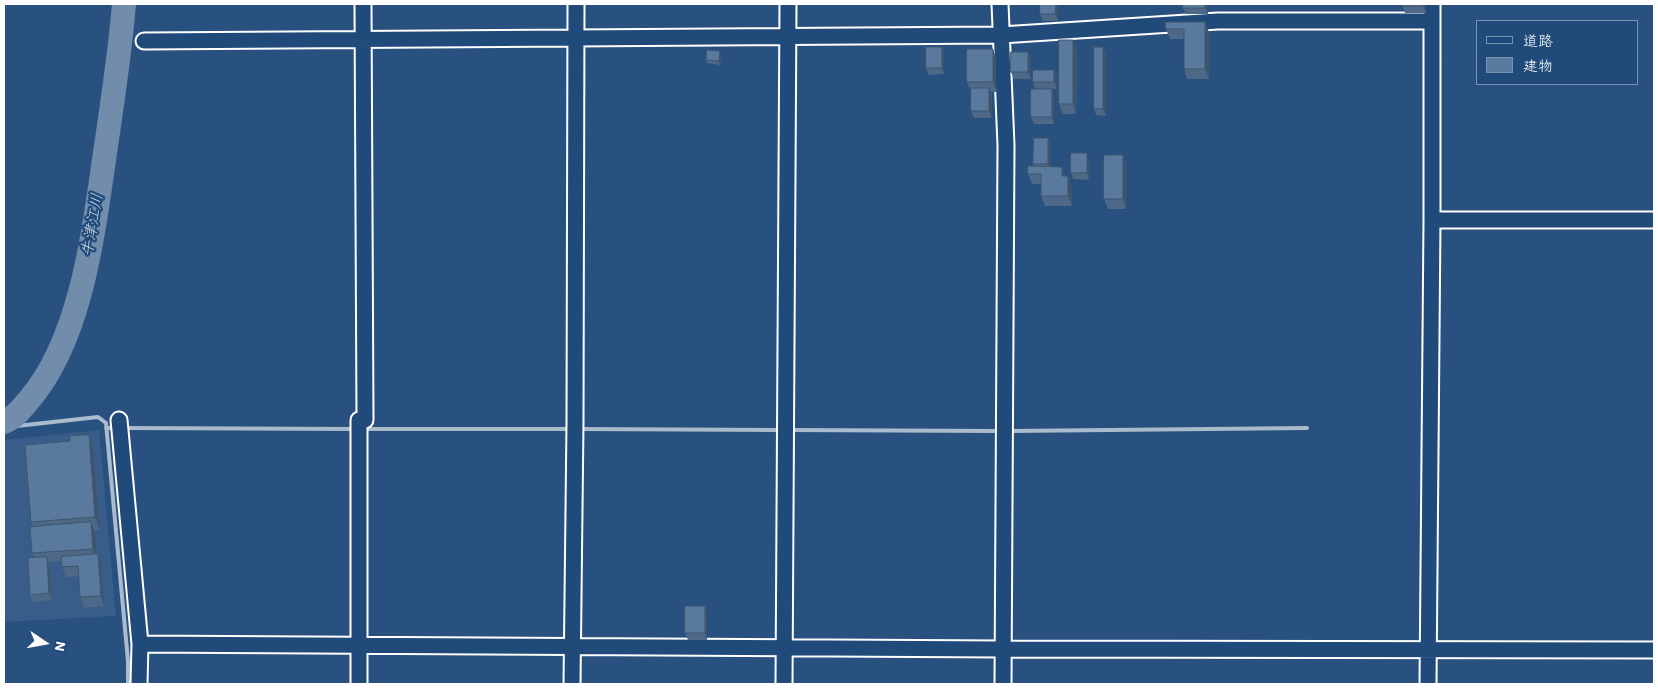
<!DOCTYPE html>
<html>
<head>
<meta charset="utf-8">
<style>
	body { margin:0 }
	#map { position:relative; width:1658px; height:688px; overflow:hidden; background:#28517f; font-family:Itim,"Klee One",sans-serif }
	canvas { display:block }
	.frame { position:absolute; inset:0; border:5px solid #fff; pointer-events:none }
	.legend { position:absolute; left:1476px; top:20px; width:162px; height:65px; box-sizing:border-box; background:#1f4a7a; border:1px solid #7992af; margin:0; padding:6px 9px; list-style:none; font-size:15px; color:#fff }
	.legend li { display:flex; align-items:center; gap:10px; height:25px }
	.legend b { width:25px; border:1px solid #7992af }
	.north { position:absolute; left:20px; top:618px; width:50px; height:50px; -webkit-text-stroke:4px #1f4a7a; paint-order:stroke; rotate:102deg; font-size:14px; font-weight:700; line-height:20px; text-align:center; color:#fff }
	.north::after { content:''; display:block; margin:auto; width:18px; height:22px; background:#fff; clip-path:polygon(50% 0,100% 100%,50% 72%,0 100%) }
</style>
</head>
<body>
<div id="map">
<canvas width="1658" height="688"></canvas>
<div class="frame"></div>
<ul class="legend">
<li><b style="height:6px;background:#1f4a7a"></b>道路</li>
<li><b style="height:14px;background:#5a7a9d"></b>建物</li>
</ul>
<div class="north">N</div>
</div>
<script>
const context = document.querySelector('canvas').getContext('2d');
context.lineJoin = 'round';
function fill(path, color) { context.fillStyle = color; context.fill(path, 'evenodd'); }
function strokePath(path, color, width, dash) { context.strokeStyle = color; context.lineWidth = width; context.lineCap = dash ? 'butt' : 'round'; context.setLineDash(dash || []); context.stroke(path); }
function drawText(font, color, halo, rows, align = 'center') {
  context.font = font + ' Itim,"Klee One",sans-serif'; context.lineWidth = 4.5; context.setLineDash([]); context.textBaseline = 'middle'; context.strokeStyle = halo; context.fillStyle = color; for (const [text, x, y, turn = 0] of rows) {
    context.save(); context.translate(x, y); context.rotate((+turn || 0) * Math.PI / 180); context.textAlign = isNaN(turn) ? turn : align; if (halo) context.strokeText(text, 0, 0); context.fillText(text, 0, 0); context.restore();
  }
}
fill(new Path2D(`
	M99,430l17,186 -112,6v-182z`), '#375d88');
strokePath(new Path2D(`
	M4,425l13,1 81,-9 8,6 22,238v23
	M106,428h10
	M123,428l233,1
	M363,429h208
	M579,429l200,1
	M790,430l206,1
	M1010,431l297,-3`), '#aabbcd', 4);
strokePath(new Path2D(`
	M4,422c11,-4 17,-13 25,-22 54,-63 65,-173 77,-254 7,-47 14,-94 18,-142`), '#718dab', 24);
const minor = new Path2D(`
	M363,4l2,416
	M1000,4l6,141 -3,539
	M144,41l857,-6 217,-14h214
	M1432,220h222
	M119,420l21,224 -1,40
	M359,420v264
	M140,644l863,5 651,1
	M572,684l3,-261 1,-419
	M784,684l4,-680
	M1428,684l4,-464v-216`);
strokePath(minor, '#fff', 19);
strokePath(minor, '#1f4a7a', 15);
fill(new Path2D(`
	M1040,4h18v17h-15l-3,-7z
	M1183,4h25v10h-22l-3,-6z
	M1402,4h24v9h-21z
	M1166,22l43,10v47h-22l-3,-10v-30h-14l-4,-10z
	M1073,40l4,10 -1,64h-13l-4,-10z
	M942,47l2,7v20l-15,1 -3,-7z
	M1028,52l3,7v20h-17l-3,-7z
	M1106,54v62l-10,-1 -2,-6z
	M721,55l-1,10 -13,-2 -1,-3z
	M996,59v33h-6l2,3v23h-18l-3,-7v-19l-4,-10z
	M1057,77v12h-5l2,7v28h-20l-3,-7 4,-28 -2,-7z
	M1048,138l3,7v22l14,9 7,11v19h-27l-4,-10v-12h-9l-4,-10 7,-7 -2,-3z
	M1089,160v20l-16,-1 -2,-6z
	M1126,165v44h-18l-4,-10z
	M89,435l4,13 7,82 -6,1 3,24 4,10 3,41 -20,2 -4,-11 -1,-21 -13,1 -4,-10 -1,-6 -12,1 3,38 -19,2 -3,-7 4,-37 -2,-5 1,-26 -2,-5 39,-81z
	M707,613v27h-19l-3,-7z`), '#4d6987');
fill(new Path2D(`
	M1056,4h2v17l-3,-7z
	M1205,4h3v10l-3,-6z
	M1423,4h3v9l-3,-7z
	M1205,22l4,10v47l-4,-10z
	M1073,40l4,10 -1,64 -3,-10z
	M942,47l2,7v20l-2,-6z
	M1103,47l3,7v62l-3,-7z
	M993,49l3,10v33l-3,-10z
	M720,51l1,4 -1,10 -1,-4z
	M1028,52l3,7v20l-3,-7z
	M1054,70l3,7v12l-3,-7z
	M989,88l3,7v23l-3,-7z
	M1052,89l2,7v28l-2,-7z
	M1048,138l3,7v26l-3,-7z
	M1087,153l2,7v20l-2,-7z
	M1123,155l3,10v44l-3,-10z
	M1062,167l4,10 -4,-1z
	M1068,176l4,11v19l-4,-10z
	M89,435l4,13 7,82 -5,-13z
	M91,522l4,11 2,26 -4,-10z
	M98,554l3,11 3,41 -3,-10z
	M47,557l2,7 3,36 -3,-7z
	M705,606l2,7v27l-2,-7z`), '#3f556e');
const building = new Path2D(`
	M1040,4h16l-1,10h-15z
	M1183,4h22v4h-22z
	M1402,4h21v2h-21z
	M1166,22h39v47h-21v-40h-18z
	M1059,40h14v64h-14z
	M926,47h16v21h-16z
	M1094,47h9v62h-9z
	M967,49h26v33h-26z
	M707,50l13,1 -1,10 -13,-1z
	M1011,52h17v20h-17z
	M1033,70h21v12h-21z
	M971,88h18v23h-18z
	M1031,89h21v28h-21z
	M1034,138h14v26h-15z
	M1071,153h16v20h-16z
	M1104,155h19v44h-19z
	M1028,166l34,1v9h6v20h-27v-22h-13z
	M89,435l6,82 -64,5 -6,-77 45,-4v-5z
	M91,522l2,27 -61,4 -2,-26z
	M98,554l3,42 -21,1 -2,-31 -16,1 -1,-10z
	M47,557l2,36 -19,2 -2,-37z
	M685,606h20v27h-20z`);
fill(building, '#5a7a9d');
strokePath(building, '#3f556e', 1);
drawText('italic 16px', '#d4dde6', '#1f4a7a', [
	["牛津江川",93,225,-80]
]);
</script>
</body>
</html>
